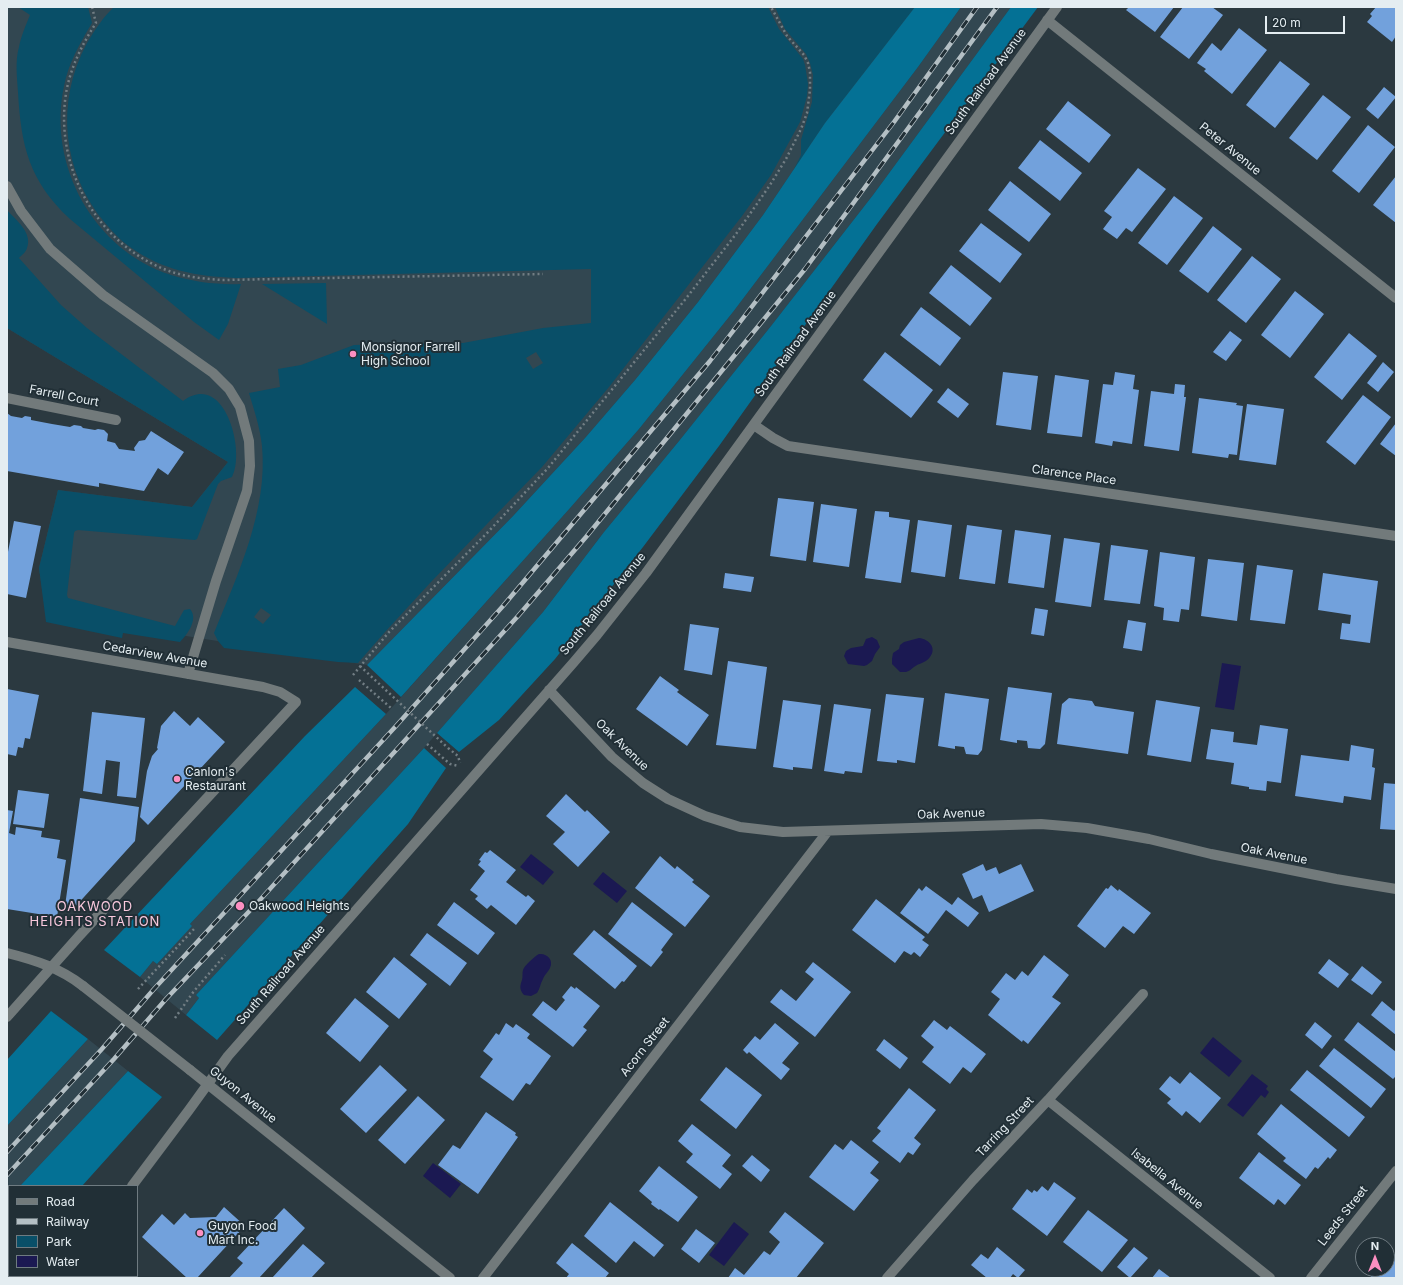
<!DOCTYPE html>
<html>
<head>
<meta charset="utf-8">
<style>
	body { margin:0 }
	#map { position:relative; width:1403px; height:1285px; overflow:hidden; background:#2b3940; font-family:Inter,sans-serif }
	canvas { display:block }
	.frame { position:absolute; inset:0; border:8px solid #e4edf1; pointer-events:none }
	.legend { position:absolute; left:8px; top:1185px; width:130px; height:92px; box-sizing:border-box; background:#212f36; border:1px solid #6f7b81; margin:0; padding:5px 7px; list-style:none; font-size:12px; color:#e4edf1 }
	.legend li { display:flex; align-items:center; gap:8px; height:20px }
	.legend b { width:20px; border:1px solid #6f7b81 }
	.north { position:absolute; left:1355px; top:1237px; width:40px; height:40px; box-sizing:border-box; background:#212f36; border:1px solid #6f7b81; border-radius:50%; rotate:0deg; font-size:11px; font-weight:700; line-height:16px; text-align:center; color:#e4edf1 }
	.north::after { content:''; display:block; margin:auto; width:14px; height:18px; background:#fc8fc1; clip-path:polygon(50% 0,100% 100%,50% 72%,0 100%) }
	.scale { position:absolute; left:1265px; top:16px; width:80px; height:18px; box-sizing:border-box; border:2px solid #e4edf1; border-top:0; padding-left:5px; font-size:12px; line-height:14px; white-space:nowrap; color:#e4edf1; -webkit-text-stroke:3px #212f36; paint-order:stroke }
</style>
</head>
<body>
<div id="map">
<canvas width="1403" height="1285"></canvas>
<div class="frame"></div>
<ul class="legend">
<li><b style="height:5px;background:#727a7b"></b>Road</li>
<li><b style="height:5px;background:#b4bfc4"></b>Railway</li>
<li><b style="height:11px;background:#094f68"></b>Park</li>
<li><b style="height:11px;background:#1b1952"></b>Water</li>
</ul>
<div class="north">N</div>
<div class="scale">20 m</div>
</div>
<script>
const context = document.querySelector('canvas').getContext('2d');
context.lineJoin = 'round';
function fill(path, color) { context.fillStyle = color; context.fill(path, 'evenodd'); }
function strokePath(path, color, width, dash) { context.strokeStyle = color; context.lineWidth = width; context.lineCap = dash ? 'butt' : 'round'; context.setLineDash(dash || []); context.stroke(path); }
function drawText(font, color, halo, rows, align = 'center') {
  context.font = font + ' Inter,sans-serif'; context.lineWidth = 4; context.setLineDash([]); context.textBaseline = 'middle'; context.strokeStyle = halo; context.fillStyle = color; for (const [text, x, y, turn = 0] of rows) {
    context.save(); context.translate(x, y); context.rotate((+turn || 0) * Math.PI / 180); context.textAlign = isNaN(turn) ? turn : align; if (halo) context.strokeText(text, 0, 0); context.fillText(text, 0, 0); context.restore();
  }
}
fill(new Path2D(`
	M7,7h908l-90,116 -62,92 -65,87 -63,78 -50,58 -72,78 -146,149 -187,-30 -135,-26 -6,-41 19,-78 134,17 36,-45 -221,-134z
	M961,7h50l-138,188 -102,131 -92,115 -75,91 -61,80 -119,136 -228,247 3,3 -13,17 -46,-38 13,-16 4,3 34,-38 -1,-2 196,-210 185,-207 68,-78 94,-117 185,-245z
	M88,1039l40,32 -108,115h-11v12l-2,2v-74z`), '#324751');
fill(new Path2D(`
	M18,7h70l4,16c-12,20 -24,41 -28,63 -17,80 30,164 107,189 23,7 46,10 70,9l-13,40 -9,16 -25,-18 -124,-103c-41,-38 -49,-73 -52,-127 -1,-15 -3,-31 1,-45 2,-11 7,-22 11,-32z
	M114,7h654l11,22 24,30 2,6 3,19 -1,12 -7,26 -29,53 -29,41 -133,171 -67,80 -112,116 -45,49 -27,31 -20,-1 -114,-14 -6,-7 -4,-8c24,-59 54,-123 48,-187 -2,-19 -8,-36 -13,-53l31,-6 -2,-18 23,-4 53,-20 109,-2 80,-15 48,-5v-54l-355,9c-40,-2 -72,-7 -106,-31 -9,-6 -17,-15 -24,-23 -44,-51 -51,-122 -19,-181 8,-13 16,-26 27,-36zM536,352l7,11 -10,6 -7,-11zM261,608l10,7 -8,9 -9,-7z
	M775,7h140l-90,116 -31,46 7,-14v-15l11,-38 1,-27 -3,-12 -4,-9 -21,-25z
	M7,210c9,10 26,23 20,38 -1,4 -5,7 -8,10l42,47 26,23 96,73c42,-31 63,51 49,76l-11,4 -3,3 -21,55 -2,1 -117,-10 -3,1 -1,2 -7,62 1,3 107,28 9,-16 6,-1c9,10 -3,26 -10,33l-57,-9 -1,5 -76,-16 -7,-54 19,-78 134,17 36,-45 -221,-134z
	M326,283l1,41 -65,-40z`), '#094f68');
fill(new Path2D(`
	M915,7h46l-43,60 -185,245 -94,117 -68,78 -170,190 -34,-32 146,-149 72,-78 50,-58 63,-78 65,-87 62,-92z
	M1011,7h27l-161,217 -158,222 -76,101 -88,112 -56,61 -40,32 -22,-19 106,-121 61,-80 75,-91 92,-115 102,-131z
	M355,687l31,27 -196,210 2,2 -35,38 -4,-3 -13,16 -36,-27 201,-214z
	M424,748l22,20 -38,56 -191,216 -31,-25 13,-17 -3,-3z
	M51,1011l37,28 -81,87v-66z
	M128,1071l34,26 -80,89h-62z
	M9,1198v75l-2,2v-75z`), '#047195');
fill(new Path2D(`
	M872,637l5,3 3,7 -5,7 -3,7 -5,4 -3,1 -16,-2 -4,-8 2,-5 5,-3 12,-2 3,-7z
	M919,638c10,1 18,10 11,19 -4,6 -11,6 -16,10 -3,2 -4,4 -8,5 -1,0 -5,0 -6,0l-8,-8v-5l1,-6 6,-4 1,-4 4,-3z
	M1222,663l19,3 -7,44 -19,-3z
	M531,854l23,18 -11,13 -23,-18z
	M603,872l24,19 -10,12 -24,-19z
	M539,954c8,-1 15,6 11,14 -2,4 -5,6 -7,11 -3,5 -3,10 -6,14l-6,3 -7,-1c-5,-6 -4,-9 -2,-15 1,-4 0,-7 1,-10 1,-4 12,-14 16,-16z
	M1213,1037l29,24 -13,16 -29,-24z
	M1252,1074l16,12 -2,3 3,3 -4,6 -4,-3 -18,22 -16,-12z
	M433,1163l28,21 -11,14 -27,-22z
	M734,1222l15,12 -25,32 -15,-11z`), '#1b1952');
fill(new Path2D(`
	M1129,7h45l-19,25 -29,-22z
	M1183,7h29l11,8 -34,44 -29,-22z
	M1376,7h20v29l-4,6 -25,-20 5,-6 -2,-2z
	M1239,28l28,22 -35,44 -28,-23 2,-2 -9,-6 15,-20 9,8z
	M1280,61l30,23 -35,44 -29,-23z
	M1384,87l12,10 -18,22 -12,-10z
	M1323,95l28,22 -34,43 -28,-22z
	M1068,101l43,34 -22,28 -43,-34z
	M1368,125l27,22 -36,46 -27,-22z
	M1040,140l42,33 -22,28 -42,-33z
	M1138,168l28,21 -34,43 -6,-4 -9,11 -14,-10 9,-12 -8,-6z
	M1396,176v47l-23,-18z
	M1010,181l41,33 -22,28 -41,-32z
	M1174,196l29,22 -36,47 -29,-22z
	M981,223l41,31 -22,29 -41,-32z
	M1213,226l29,23 -34,44 -29,-22z
	M1252,256l29,23 -35,44 -29,-23z
	M951,265l41,33 -22,28 -41,-33z
	M1295,291l29,23 -34,44 -29,-23z
	M921,307l40,31 -21,28 -40,-31z
	M1230,331l12,9 -16,21 -13,-9z
	M1349,333l28,23 -35,44 -28,-23z
	M885,352l48,38 -22,28 -48,-38z
	M1383,362l11,10 -16,20 -11,-9z
	M1003,372l35,4 -7,54 -35,-5z
	M1115,372l20,3 -2,14 6,1 -7,54 -19,-3 -1,5 -17,-3 8,-59 10,1z
	M1055,375l34,5 -7,57 -35,-4z
	M1175,384l10,1 -1,12h2l-7,54 -35,-5 7,-55 23,3z
	M948,388l21,16 -11,14 -21,-16z
	M1363,395l28,22 -36,48 -29,-23z
	M1199,398l38,5 -1,2 7,1 -6,49 -8,-1 -1,4 -36,-5z
	M1247,404l37,5 -8,56 -37,-5z
	M7,413l4,3 11,2 3,-2 6,1v3l21,4 18,3 4,-2 7,1 2,2 12,2 3,-1 6,1 4,4 -1,7 8,2 4,6 16,2 -1,-3 5,-7 6,-1 6,-9 33,21 -16,23 -10,-7 -14,23 -45,-8v4l-92,-16z
	M1396,423v33l-16,-12z
	M778,498l36,4 -8,59 -36,-5z
	M821,504l36,5 -8,58 -36,-5z
	M875,511l14,1v5l21,3 -9,63 -36,-5z
	M918,520l34,5 -7,52 -34,-5z
	M14,521l27,5 -15,72 -19,-4v-37z
	M967,525l35,5 -7,54 -36,-5z
	M1015,530l36,5 -7,53 -36,-5z
	M1064,538l36,5 -9,64 -36,-5z
	M1111,545l37,5 -8,54 -36,-4z
	M1160,552l35,5 -6,53 -8,-1 -2,13 -16,-2 1,-12 -10,-2z
	M1208,559l36,4 -7,58 -36,-5z
	M1257,565l36,5 -8,54 -35,-4z
	M725,573l29,4 -3,15 -28,-4z
	M1323,573l55,8 -8,62 -30,-4 2,-16 8,1 1,-9 -33,-5z
	M1035,608l13,2 -4,26 -13,-2z
	M1128,620l18,3 -4,28 -19,-3z
	M690,624l29,4 -7,47 -28,-5z
	M728,661l39,6 -11,82 -40,-4z
	M660,676l19,14 -2,2 32,23 -22,31 -51,-37z
	M1008,687l44,6 -7,51 -5,5 -12,-1 -1,-7 -10,-1v3l-17,-3z
	M7,689l32,6 -9,44 -5,-1 -2,10 -5,-1 -2,9 -9,-2z
	M945,693l44,6 -7,51 -4,5 -12,-1 -2,-7 -9,-1v3l-17,-3z
	M886,694l38,4 -9,65 -18,-3v3l-20,-2z
	M1069,698l23,3 3,5 39,6 -6,42 -71,-10 5,-40z
	M783,700l38,5 -9,64 -19,-2v3l-20,-3z
	M1156,700l44,7 -9,55 -44,-7z
	M834,704l37,5 -9,64 -17,-2 -1,3 -20,-3z
	M174,711l16,15 8,-9 27,25 -77,83 -8,-8 7,-46 5,-15 6,-7 -1,-1 4,-22z
	M92,712l53,6 -9,80 -19,-2 3,-34 -14,-2 -4,34 -19,-3z
	M1260,725l28,4 -7,54 -14,-2 -1,10 -17,-2v-2l-18,-3 3,-21 -28,-4 5,-30 23,3 -1,10 24,3z
	M1351,745l23,4 -2,18 3,1 -4,32 -27,-4 -1,7 -48,-7 6,-41 48,6z
	M1384,783l12,1v46l-16,-1z
	M18,790l31,4 -5,34 -31,-4z
	M566,794l19,18 2,-2 23,22 -32,35 -25,-23 12,-12 -19,-16z
	M80,798l59,9 -4,34 -61,67 -9,-2z
	M7,810l6,1 -4,22 6,2 1,-8 26,4 -1,6 19,3 -3,18 9,2 -9,57 -50,-8z
	M490,850l26,20 -10,12 20,15 2,-2 7,6 -19,24 -25,-20 -4,4 -12,-10 3,-3 -8,-6 15,-19 -7,-6 3,-4 -2,-1 6,-8 2,1z
	M660,856l15,13 2,-3 17,14 -2,2 18,14 -25,31 -50,-39z
	M983,864l3,7 10,-4 3,7 22,-10 13,27 -45,21 -7,-17 -9,4 -11,-25z
	M1111,885l7,6 1,-2 32,24 -17,21 -11,-8 -18,22 -28,-22 29,-38 2,1z
	M926,886l26,19 6,-8 21,16 -11,14 -22,-17 -18,24 -28,-21 19,-25 3,3z
	M876,899l49,38 -3,3 7,5 -9,12 -6,-5 -3,3 -7,-4 -9,12 -43,-33z
	M454,902l41,31 -17,22 -41,-30z
	M632,902l41,32 -12,16 2,2 -12,15 -43,-33z
	M594,930l43,36 -13,16 -2,-1 -7,8 -42,-35z
	M427,933l40,30 -17,23 -40,-31z
	M1044,955l25,20 -17,22 9,6 -33,41 -5,-4 -1,2 -34,-27 12,-16 -9,-7 15,-19 9,7 7,-9 6,5z
	M394,957l33,27 -28,35 -33,-27z
	M1329,959l20,15 -11,14 -20,-15z
	M813,962l38,30 -36,45 -45,-35 11,-13 15,12 18,-22 -9,-7z
	M1362,966l20,16 -10,13 -21,-15z
	M571,986l4,3 1,-2 24,19 -17,21 4,3 -14,17 -41,-32 11,-14 13,10 9,-11 -3,-3z
	M355,998l34,28 -29,36 -34,-29z
	M1382,1001l12,10 2,-2v26l-25,-20z
	M934,1020l13,10 3,-4 36,28 -15,19 -8,-6 -13,17 -28,-22 12,-15 -13,-11z
	M1315,1022l17,14 -10,13 -17,-14z
	M1358,1022l38,30v24l-3,3 -49,-39z
	M506,1023l7,5 3,-4 14,10 -3,4 24,18 -21,29 -4,-2 -13,18 -33,-24 13,-18 -10,-8 13,-18 3,2z
	M775,1023l24,20 -17,20 8,6 -9,11 -32,-28 -2,2 -4,-4 12,-14 5,4z
	M884,1039l24,19 -8,11 -24,-19z
	M1334,1048l52,41 -15,19 -52,-42z
	M380,1065l27,25 -41,43 -26,-24z
	M726,1067l36,28 -26,34 -36,-29z
	M1307,1070l58,47 -16,20 -59,-47z
	M1190,1072l31,26 -21,25 -14,-12 -4,5 -15,-13 4,-4 -12,-10 11,-13 10,8z
	M909,1088l27,22 -22,28 7,6 -8,11 -5,-3 -8,11 -28,-22 9,-10 -4,-3z
	M418,1096l27,24 -40,44 -27,-24z
	M1281,1104l56,46 -7,9 -2,-2 -10,12 -3,-2 -9,12 -23,-18 3,-3 -29,-24z
	M486,1112l30,21 -1,2 3,2 -40,57 -40,-29 15,-20 7,4z
	M692,1124l39,31 -9,11 10,8 -12,15 -34,-27 7,-8 -15,-13z
	M851,1140l28,22 -9,11 9,7 -25,31 -45,-34 26,-33 8,6z
	M1259,1152l42,33 -16,20 -7,-6 -4,6 -35,-27z
	M752,1155l18,15 -9,12 -19,-16z
	M659,1166l39,31 -20,25 -18,-13 -1,1 -8,-6 1,-2 -13,-11z
	M1054,1182l22,16 -29,38 -35,-27 15,-20 5,4 2,-3 3,2 5,-6 6,5z
	M610,1202l54,43 -10,12 -20,-16 -18,22 -32,-27z
	M224,1207l21,19 -48,52h-10l-45,-41 20,-23 12,11 11,-12 5,5 26,-1z
	M284,1208l21,20 -46,50h-30l14,-15 -6,-5z
	M1088,1210l40,30 -26,32 -39,-30z
	M785,1212l39,31 -28,35h-68l7,-10 9,7 20,-24 6,4 10,-13 -11,-10z
	M696,1229l19,14 -16,20 -18,-14z
	M572,1243l37,30 -4,5h-39l3,-4 -13,-11z
	M303,1244l22,19 -14,15h-39z
	M997,1247l28,23 -7,8 -5,-4 -3,4h-23l-16,-13 10,-11 7,5z
	M1134,1247l14,11 -18,20 -13,-11z
	M1390,1252l4,3 2,-2v25h-26l7,-9h10v-13z
	M1159,1269l12,9h-19z`), '#72a1dc');
strokePath(new Path2D(`
	M92,7l4,16c-15,23 -28,49 -31,78 -8,72 35,145 104,170 17,6 36,8 54,9l320,-6
	M353,675l36,-43 99,-100 60,-64 136,-167 52,-67 34,-49 16,-26 15,-30 6,-16 3,-23v-18l-2,-9 -4,-8 -17,-19 -16,-29
	M359,680l32,28
	M427,744l23,20 9,2
	M448,748l10,8 2,7
	M138,989l56,-60
	M175,1018l19,-27 31,-36`), '#727e84', 2.5, [2, 3]);
strokePath(new Path2D(`
	M1047,20l349,278
	M7,186l14,25 29,38 53,46 110,78 16,16 11,18 9,34 1,25 -3,25 -31,90 -28,93
	M7,398l109,22
	M754,425l19,13 15,8 608,90
	M7,642l256,45 17,5 16,10 -216,233 -73,82
	M549,690l63,67 31,26 25,16 37,17 35,11 43,5 258,-8 46,4 62,11 62,15 125,25 60,10
	M7,953c28,7 53,15 76,33
	M190,1070l260,208
	M1048,1100l222,178
	M132,1186l57,-76 39,-54 346,-394 23,-27 49,-62 411,-566
	M76,1278l1,-2
	M483,1278l345,-447
	M887,1278l86,-98 75,-80 95,-106
	M1311,1278l85,-107`), '#727a7b', 10);
const rail = new Path2D(`
	M7,1152l94,-102 53,-61 242,-263 107,-120 207,-245 184,-239 83,-115
	M7,1175l107,-116 52,-60 93,-98 259,-285 68,-79 219,-268 192,-262`);
strokePath(rail, '#b4bfc4', 4.5);
strokePath(rail, '#212f36', 3, [9]);
strokePath(new Path2D(`
	M360,666l88,82`), '#727e84', 2.5, [2, 3]);
strokePath(new Path2D(`
	M83,986l107,84`), '#727a7b', 10);
for (const [x, y, r, color] of [
	[353,354,4,"#fc8fc1"],
	[177,779,4,"#fc8fc1"],
	[240,906,5,"#fc8fc1"],
	[200,1233,4,"#fc8fc1"]
]) { const dot = new Path2D(); dot.arc(x, y, r, 0, 2 * Math.PI); context.fillStyle = color; context.fill(dot); strokePath(dot, '#212f36', 1.5); }
drawText('12px', '#e4edf1', '#212f36', [
	["South Railroad Avenue",986,82,-54],
	["Peter Avenue",1230,149,39],
	["South Railroad Avenue",796,344,-54],
	["Farrell Court",64,396,11],
	["Clarence Place",1074,475,8],
	["South Railroad Avenue",603,604,-51],
	["Cedarview Avenue",155,655,10],
	["Oak Avenue",622,745,44],
	["Oak Avenue",951,814,-2],
	["Oak Avenue",1274,854,11],
	["South Railroad Avenue",281,975,-49],
	["Acorn Street",645,1047,-52],
	["Guyon Avenue",243,1095,39],
	["Tarring Street",1005,1127,-47],
	["Isabella Avenue",1167,1179,39],
	["Leeds Street",1343,1216,-52]
]);
drawText('12px', '#e4edf1', '#212f36', [
	["Monsignor Farrell",361,347],
	["High School",361,361],
	["Canlon's",185,772],
	["Restaurant",185,786],
	["Oakwood Heights",249,906],
	["Guyon Food",208,1226],
	["Mart Inc.",208,1240]
], 'left');
context.letterSpacing = '1px';
drawText('13px', '#f9c9dd', '#212f36', [
	["OAKWOOD",95,907],
	["HEIGHTS STATION",95,922]
]);
context.letterSpacing = '0px';
</script>
</body>
</html>
